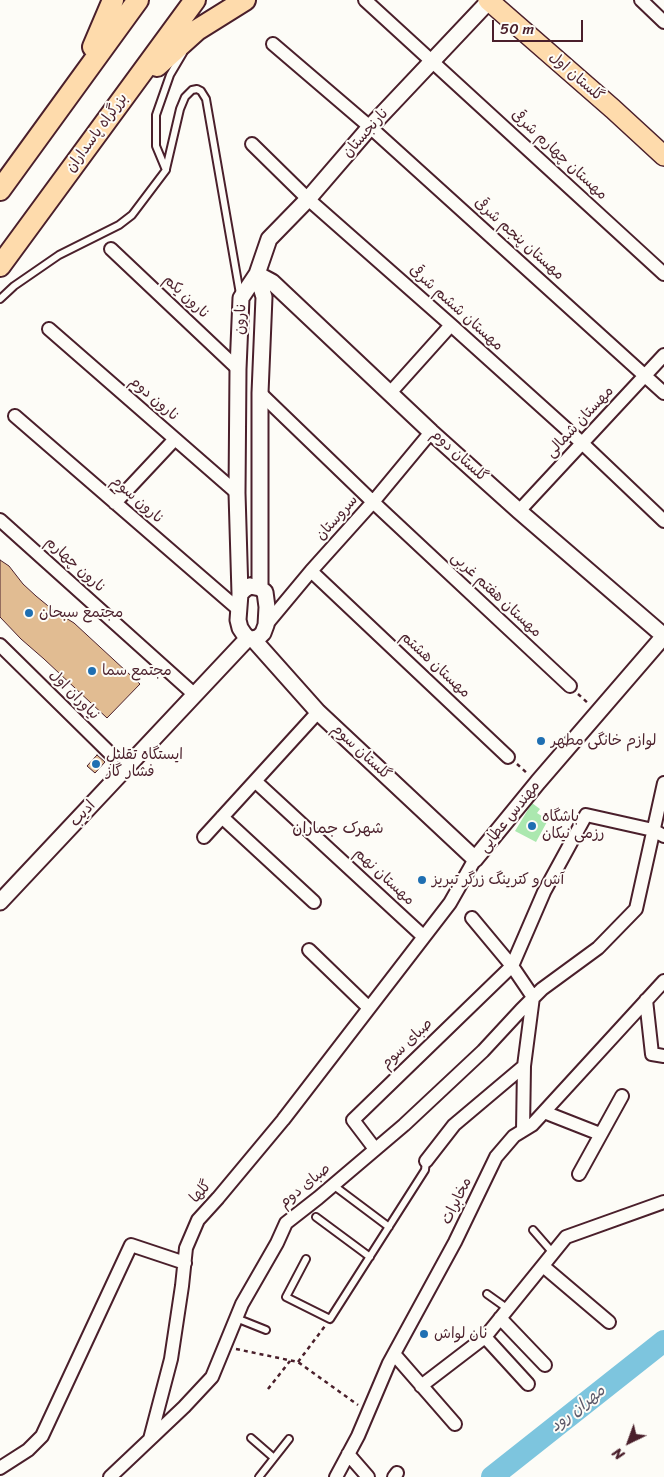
<!DOCTYPE html>
<html>
<head>
<meta charset="utf-8">
<style>
  body { margin:0 }
  #map { position:relative; width:664px; height:1477px; overflow:hidden; background:#fdfcf7; font-family:Sriracha,sans-serif }
  canvas { display:block }
  .north { position:absolute; left:604px; top:1417px; width:50px; height:50px; -webkit-text-stroke:4px #fdfcf7; paint-order:stroke; rotate:222deg; font-size:14px; font-weight:700; line-height:20px; text-align:center; color:#4a1f2b }
  .north::after { content:''; display:block; margin:auto; width:18px; height:22px; background:#4a1f2b; clip-path:polygon(50% 0,100% 100%,50% 72%,0 100%) }
  .scale { position:absolute; left:492px; top:20px; width:91px; height:22px; box-sizing:border-box; border:2px solid #4a1f2b; border-top:0; padding-left:6px; font-size:15px; line-height:18px; white-space:nowrap; color:#4a1f2b; -webkit-text-stroke:4px #fdfcf7; paint-order:stroke }
</style>
</head>
<body>
<div id="map">
<canvas width="664" height="1477"></canvas>
<div class="north">N</div>
<div class="scale">50 m</div>
</div>
<script>
const c = document.querySelector('canvas').getContext('2d');
c.lineJoin = 'round';
function fillPath(path, color) { c.fillStyle = color; c.fill(path, 'evenodd'); }
const toPath = rows => new Path2D(rows.map(r => 'M' + r).join(''));
function trace(path, color, width, dash) { c.strokeStyle = color; c.lineWidth = width; c.lineCap = dash ? 'butt' : 'round'; c.setLineDash(dash || []); c.stroke(path); }
function write(font, color, halo, rows, align = 'center') {
  c.font = font + ' Sriracha,"Playpen Sans Arabic",sans-serif'; c.lineWidth = 4; c.setLineDash([]); c.textBaseline = 'middle'; c.strokeStyle = halo; c.fillStyle = color; for (const [text, x, y, turn = 0] of rows) {
    c.save(); c.translate(x, y); c.rotate((+turn || 0) * Math.PI / 180); c.textAlign = isNaN(turn) ? turn : align; if (halo) c.strokeText(text, 0, 0); c.fillText(text, 0, 0); c.restore();
  }
}
fillPath(toPath([
  [532,803,540,809,537,813,548,820,536,842,515,831]
]), '#abe8af');
trace(toPath([
  [492,1477,664,1341]
]), '#7dc5de', 22);
const building = toPath([
  [0,560,9,566,23,584,36,596,53,610,74,623,140,684,107,718,44,659,21,639,0,617,0,560],
  [97,755,105,762,95,773,87,766,97,755]
]);
fillPath(building, '#e1bc92');
trace(building, '#4a1f2b', 1);
const service = toPath([
  [166,169,180,109,185,97,192,90,197,89,201,91,206,99,240,294],
  [0,299,14,286,59,255,119,225,132,215,166,170,156,146,156,115,170,75,183,53],
  [333,1185,389,1227],
  [316,1217,370,1257],
  [533,1230,553,1253],
  [306,1259,286,1297,330,1319,425,1170,426,1161],
  [487,1294,508,1309],
  [236,1318,266,1330],
  [251,1438,274,1458],
  [259,1477,289,1439]
]);
const minor = toPath([
  [365,0,664,274],
  [641,0,664,22],
  [273,44,370,127,664,393],
  [252,144,308,199,451,325,582,443,664,521],
  [111,249,238,369],
  [49,329,237,493],
  [260,393,373,502,570,686],
  [390,393,451,325],
  [15,416,238,609],
  [115,503,175,439],
  [519,511,664,355],
  [0,520,195,695],
  [311,571,508,757],
  [266,625,311,571,373,502,431,432],
  [0,645,126,769],
  [255,781,424,937],
  [222,817,314,902],
  [204,837,318,712],
  [472,918,512,966,533,997],
  [309,950,369,1008],
  [646,1000,652,1054,664,1056],
  [544,1112,600,1134],
  [523,1130,524,1066,533,997],
  [375,1149,353,1120,512,966,544,892,586,815,653,830,664,836],
  [426,1161,454,1125,524,1066],
  [579,1174,622,1096],
  [543,1266,609,1322],
  [500,1318,545,1365],
  [485,1337,528,1384],
  [394,1354,455,1424],
  [421,1386,485,1337,566,1237,664,1202],
  [150,1439,171,1359,182,1286,186,1248,198,1220,218,1198,283,1120,450,903,475,859],
  [348,1454,368,1477],
  [0,1468,28,1450,42,1436,131,1245,185,1263],
  [110,1477,184,1407,212,1377,242,1304,277,1243,286,1223,318,1198,404,1125,483,1051,521,1010,542,989,598,948,636,909,664,783],
  [336,1477,358,1436,389,1363,455,1242,496,1157,514,1136,532,1125,664,981],
  [394,1477,397,1473]
]);
const tertiary = toPath([
  [489,1,370,127,308,199,269,239,257,274,272,282,431,432,519,511,664,636],
  [250,586,260,588,265,592,267,607,266,625,263,633,259,637,253,639,248,638,244,634,240,628,238,620,240,594,245,589,250,586],
  [240,594,237,493,238,369,241,298,257,274,264,297,260,393,260,588],
  [253,639,318,712,475,859,538,782,664,636],
  [0,902,248,638]
]);
const primary = toPath([
  [488,0,613,109,664,156]
]);
const trunk = toPath([
  [93,47,113,0],
  [157,66,197,30,245,0],
  [0,190,138,0],
  [0,266,195,0]
]);
trace(service, '#4a1f2b', 10);
trace(minor, '#4a1f2b', 16);
trace(tertiary, '#4a1f2b', 19);
trace(primary, '#4a1f2b', 22);
trace(trunk, '#4a1f2b', 24);
trace(toPath([
  [578,694,589,704],
  [517,764,528,774],
  [236,1349,298,1362,358,1405],
  [298,1362,325,1326],
  [268,1389,290,1361]
]), '#4a1f2b', 2.5, [4, 4]);
trace(service, '#fdfcf7', 6);
trace(minor, '#fdfcf7', 12);
trace(tertiary, '#fdfcf7', 15);
trace(primary, '#fedbac', 19);
trace(trunk, '#fedbac', 20);
for (const [x, y, r, color] of [
  [29,613,5,"#1f6fb2"],
  [92,671,5,"#1f6fb2"],
  [541,741,5,"#1f6fb2"],
  [96,764,5,"#1f6fb2"],
  [532,826,5,"#1f6fb2"],
  [422,880,5,"#1f6fb2"],
  [424,1334,5,"#1f6fb2"]
]) { const dot = new Path2D(); dot.arc(x, y, r, 0, 2 * Math.PI); c.fillStyle = color; c.fill(dot); trace(dot, '#fdfcf7', 2); }
write('15px', '#4a1f2b', '#fdfcf7', [
  ["گلستان اول",576,77,41],
  ["بزرگراه پاسداران",97,133,-54],
  ["نارنجستان",366,133,-48],
  ["مهستان چهارم شرقی",559,155,43],
  ["مهستان پنجم شرقی",519,239,42],
  ["نارون یکم",186,297,43],
  ["مهستان ششم شرقی",456,308,42],
  ["نارون",241,319,-87],
  ["نارون دوم",154,399,41],
  ["مهستان شمالی",580,422,-47],
  ["گلستان دوم",459,456,42],
  ["نارون سوم",137,500,41],
  ["سروستان",337,518,-48],
  ["نارون چهارم",75,565,42],
  ["مهستان هفتم غربی",496,595,43],
  ["مهستان هشتم",435,665,43],
  ["نیاوران اول",74,695,45],
  ["گلستان سوم",361,752,43],
  ["ادیب",83,814,-47],
  ["مهندس عطایی",510,817,-51],
  ["مهستان نهم",384,877,43],
  ["صبای سوم",407,1044,-44],
  ["صبای دوم",305,1186,-39],
  ["گلها",201,1192,-48],
  ["مخابرات",457,1201,-64]
]);
write('15px', '#4a1f2b', '#fdfcf7', [
  ["مجتمع سبحان",39,613],
  ["مجتمع سما",102,671],
  ["لوازم خانگی مطهر",551,741],
  ["ایستگاه تقلیل",106,755],
  ["فشار گاز",106,772],
  ["باشگاه",542,817],
  ["رزمی نیکان",542,834],
  ["آش و کترینگ زرگر تبریز",432,880],
  ["نان لواش",434,1334]
], 'left');
write('16px', '#4a1f2b', '#fdfcf7', [
  ["شهرک جماران",338,829]
]);
write('italic 16px', '#5c596a', '#fdfcf7', [
  ["مهران رود",578,1409,-38]
]);
</script>
</body>
</html>
